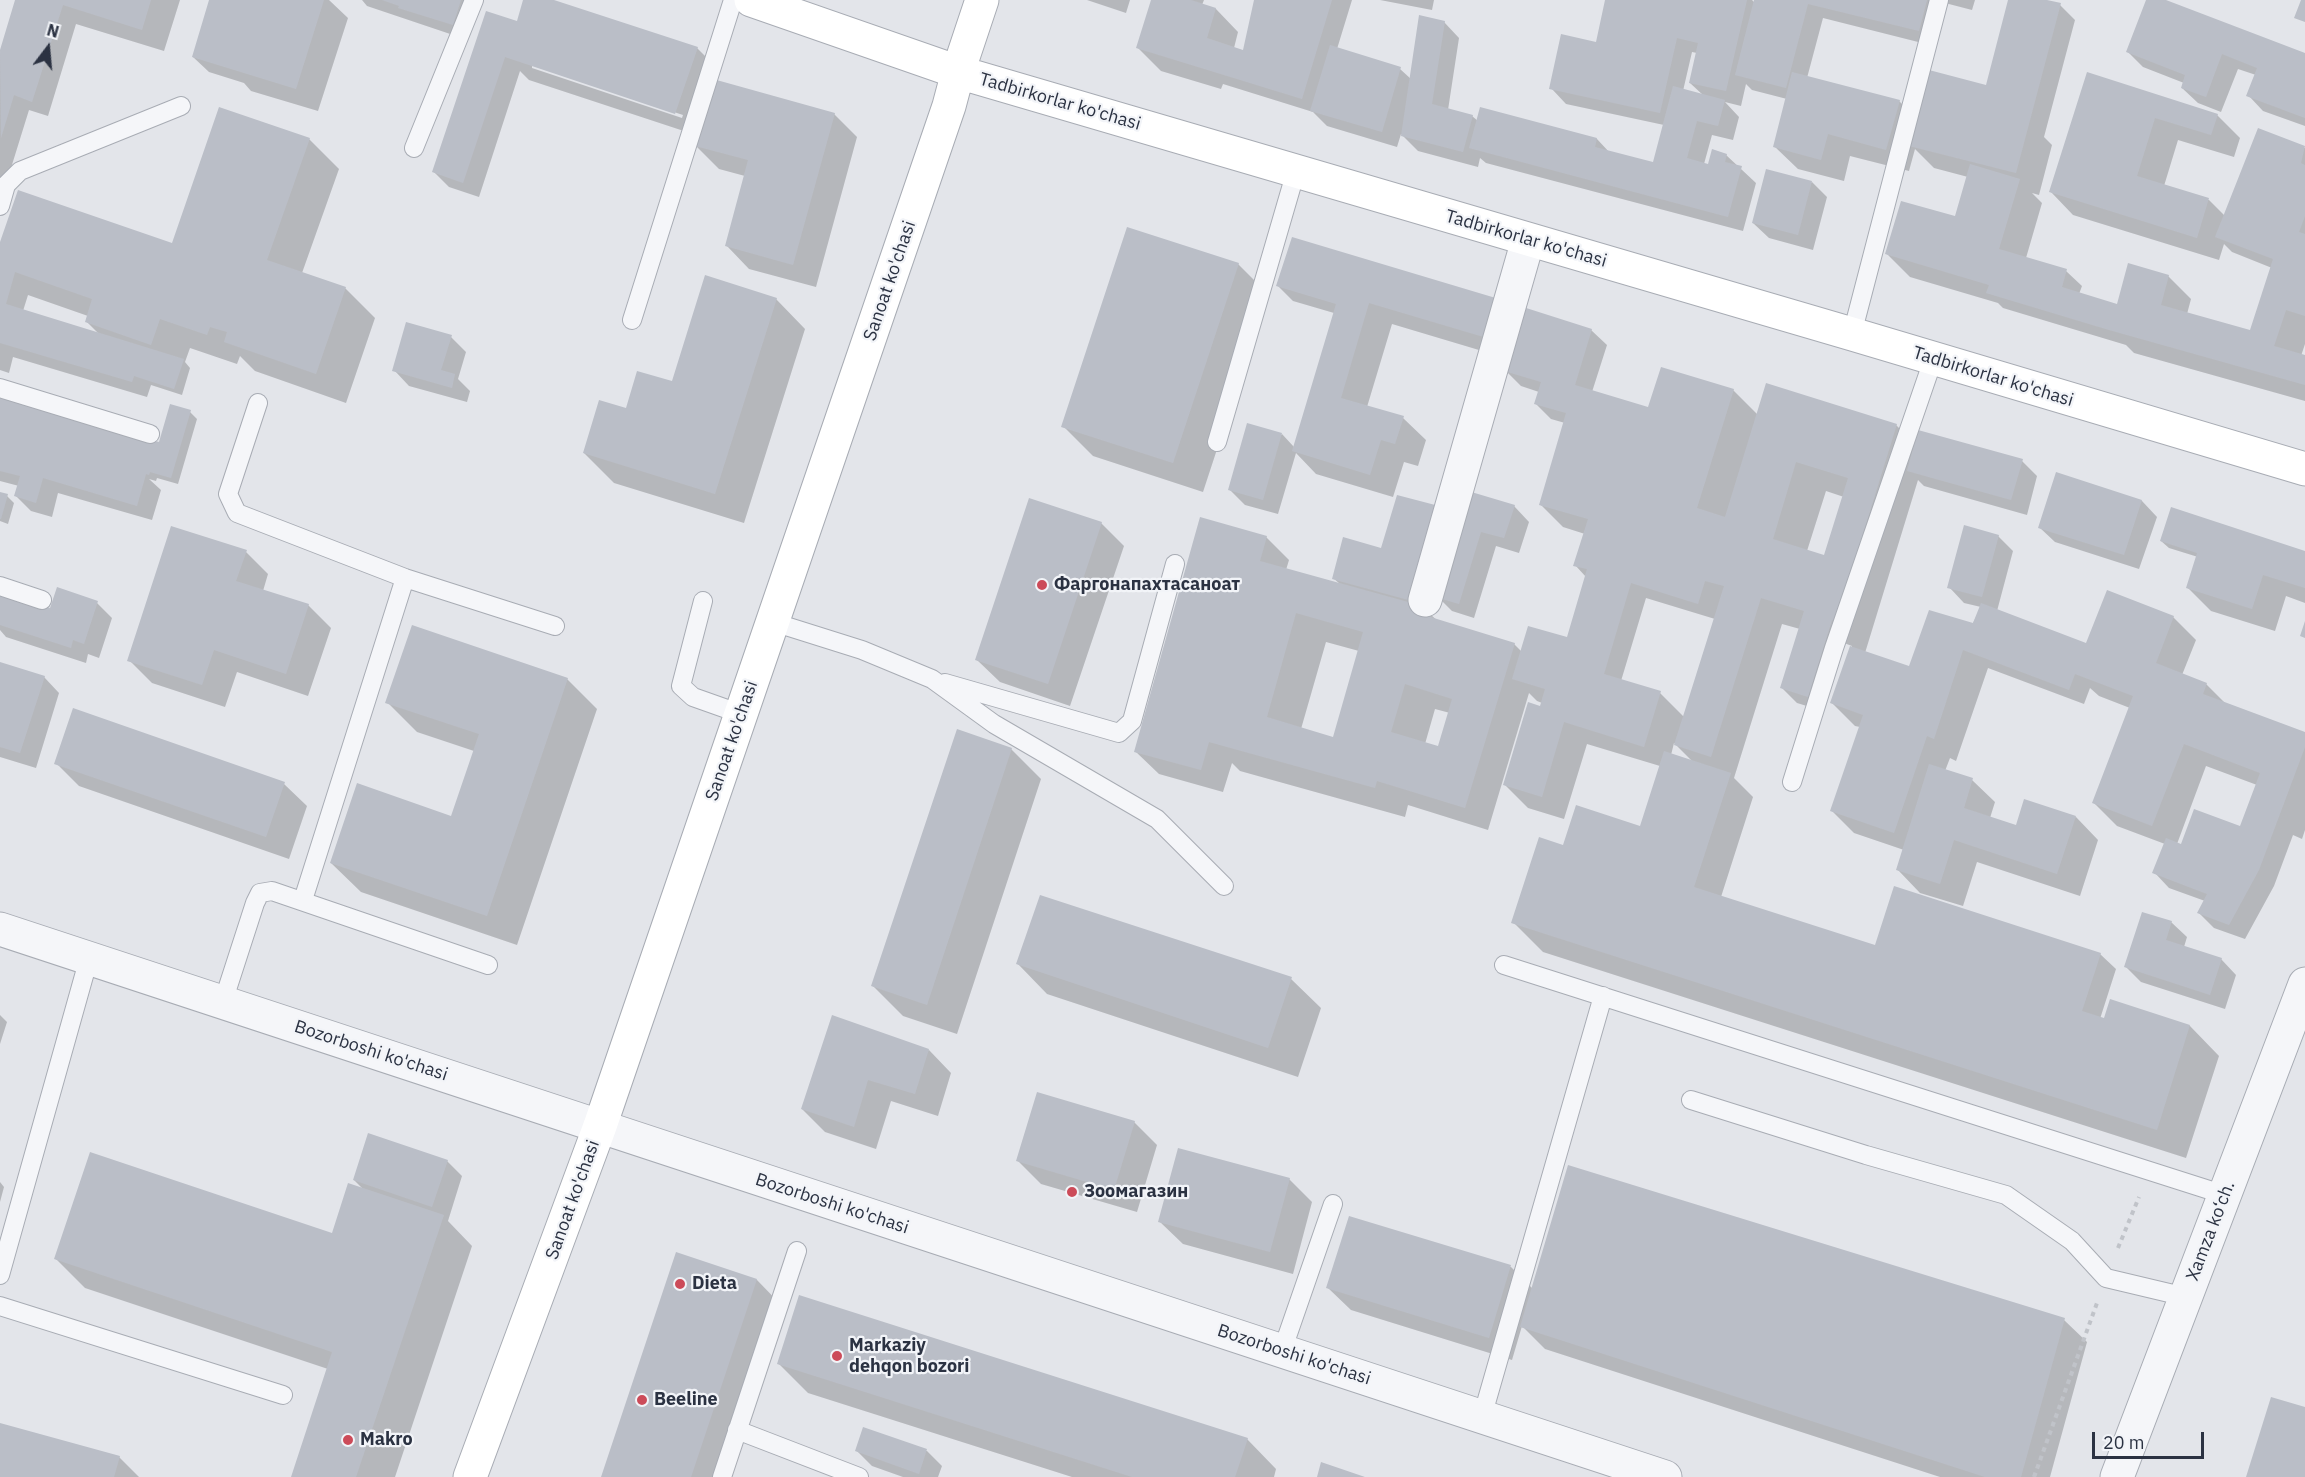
<!DOCTYPE html>
<html>
<head>
<meta charset="utf-8">
<style>
  body { margin:0 }
  #map { position:relative; width:2305px; height:1477px; overflow:hidden; background:#e3e5ea; font-family:"IBM Plex Sans",sans-serif }
  canvas { display:block }
  .north { position:absolute; left:18px; top:18px; width:60px; height:60px; -webkit-text-stroke:4px #f2f4f8; paint-order:stroke; rotate:16deg; font-size:16px; font-weight:700; line-height:24px; text-align:center; color:#2b3242 }
  .north::after { content:''; display:block; margin:auto; width:21px; height:27px; background:#2b3242; clip-path:polygon(50% 0,100% 100%,50% 72%,0 100%) }
  .scale { position:absolute; left:2092px; top:1432px; width:112px; height:27px; box-sizing:border-box; border:3px solid #2b3242; border-top:0; padding-left:8px; font-size:18px; line-height:21px; white-space:nowrap; color:#2b3242; -webkit-text-stroke:4px #f2f4f8; paint-order:stroke }
</style>
</head>
<body>
<div id="map">
<canvas width="2305" height="1477"></canvas>
<div class="north">N</div>
<div class="scale">20 m</div>
</div>
<script>
const c = document.querySelector('canvas').getContext('2d');
c.lineJoin = 'round';
function fillPath(path, color) { c.fillStyle = color; c.fill(path, 'evenodd'); }
const toPath = rows => new Path2D(rows.map(r => 'M' + r).join(''));
function trace(path, color, width, dash) { c.strokeStyle = color; c.lineWidth = width; c.lineCap = dash ? 'butt' : 'round'; c.setLineDash(dash || []); c.stroke(path); }
function write(font, color, halo, rows, align = 'center') {
  c.font = font + ' "IBM Plex Sans",sans-serif'; c.lineWidth = 4.5; c.setLineDash([]); c.textBaseline = 'middle'; c.strokeStyle = halo; c.fillStyle = color; for (const [text, x, y, turn = 0] of rows) {
    c.save(); c.translate(x, y); c.rotate((+turn || 0) * Math.PI / 180); c.textAlign = isNaN(turn) ? turn : align; if (halo) c.strokeText(text, 0, 0); c.fillText(text, 0, 0); c.restore();
  }
}
fillPath(toPath([
  [17,0,180,0,164,51,76,24,48,116,29,110,2,197,0,197,0,54],
  [211,0,329,0,348,18,318,111,251,91,244,83,209,72,193,57],
  [362,0,481,0,468,40,367,6],
  [525,0,549,0,697,48,720,71,716,81,834,114,857,137,816,287,749,269,727,246,745,176,719,169,696,146,699,136,529,80,520,71,479,197,449,187,434,172,518,23],
  [532,65,683,115,682,118,532,68],
  [1087,0,1130,0,1126,13],
  [1153,0,1204,0,1202,5,1216,9,1238,32,1234,48,1245,51,1256,0,1352,0,1337,49,1400,69,1411,79,1444,22,1459,38,1448,110,1472,116,1478,121,1597,139,1610,153,1654,164,1664,125,1566,104,1551,88,1597,44,1607,0,1752,0,1755,3,1756,0,1975,0,1972,10,1945,3,1934,46,1823,18,1807,78,1899,101,1918,120,1987,88,2009,0,2040,0,2060,5,2075,20,2044,137,2052,145,2039,195,2032,193,2042,203,2026,258,2066,271,2082,286,2079,294,2117,306,2168,276,2191,299,2187,314,2251,332,2272,268,2232,252,2224,244,2219,260,2073,215,2051,192,2088,74,2217,115,2240,138,2234,157,2178,140,2164,186,2209,200,2225,216,2259,130,2305,148,2305,344,2301,356,2305,357,2305,401,2134,353,2126,345,2003,308,1998,303,1910,277,1887,254,1956,218,1968,177,1934,168,1915,149,1909,171,1850,156,1844,181,1798,169,1775,147,1787,99,1752,90,1746,84,1741,106,1725,102,1739,117,1733,140,1712,135,1704,164,1709,166,1726,155,1756,183,1743,231,1486,163,1480,158,1478,167,1418,151,1401,134,1397,147,1327,126,1313,112,1223,84,1221,89,1161,71,1138,48],
  [1692,52,1697,53,1690,83,1704,96,1683,91],
  [1380,0,1434,0,1432,10],
  [2147,0,2162,0,2305,54,2305,126,2263,111,2248,95,2256,75,2238,69,2221,112,2198,103,2182,88,2184,83,2143,67,2128,52],
  [309,139,339,169,302,273,345,288,375,318,346,403,255,371,240,356,237,364,190,348,185,362,190,368,182,395,151,385,147,397,13,357,9,373,0,370,0,247,173,245],
  [28,295,88,316,86,321,100,335,23,311],
  [1812,182,1827,197,1813,250,1769,238,1753,223],
  [1238,264,1268,294,1203,492,1093,456,1063,426],
  [1278,286,1591,330,1607,345,1592,392,1649,409,1733,390,1758,415,1896,425,1916,445,2022,461,2037,476,2027,515,1924,486,1918,480,1865,653,1910,668,1972,625,1981,607,1964,603,1949,587,1998,536,2013,551,1997,611,2087,645,2173,617,2196,640,2182,675,2206,684,2226,704,2305,734,2305,830,2302,839,2293,835,2274,886,2245,939,2214,928,2199,913,2205,901,2169,888,2154,872,2165,844,2117,826,2094,803,2130,708,2099,696,2090,688,2084,704,1988,668,1956,761,1950,758,1945,771,1972,780,1995,802,1990,818,2017,827,2076,817,2098,840,2080,896,1977,862,1963,906,1920,893,1898,870,1904,850,1854,833,1831,810,1860,727,1855,726,1832,703,1852,646,1844,643,1823,711,1797,703,1782,688,1800,629,1782,624,1734,778,1753,797,1721,897,1876,947,2100,954,2116,969,2100,1019,2190,1026,2219,1056,2186,1158,1543,952,1513,922,1565,846,1641,828,1660,766,1587,744,1564,819,1528,808,1505,785,1542,703,1537,701,1529,693,1488,830,1408,805,1405,817,1240,771,1232,763,1223,792,1159,774,1136,752,1266,537,1289,560,1286,570,1340,584,1333,578,1344,539,1439,622,1514,644,1522,652,1568,639,1586,577,1575,565,1585,534,1563,527,1540,504,1565,423,1551,419,1536,404,1539,392,1521,386,1506,371,1509,359,1392,324,1367,407,1403,418,1426,440,1418,466,1404,462,1393,497,1316,474,1296,453,1278,514,1245,505,1230,490,1282,434,1294,447,1334,313,1293,301],
  [1826,491,1844,497,1825,557,1807,551],
  [1646,598,1715,619,1684,717,1660,693,1621,681],
  [1326,642,1359,651,1334,738,1301,729],
  [1435,709,1450,713,1439,748,1425,744],
  [1674,743,1693,762,1671,755],
  [2206,766,2257,785,2241,828,2182,846,2177,844],
  [776,299,805,329,744,523,614,483,584,453,627,410,673,383],
  [451,337,466,352,458,379,470,391,467,402,409,386,394,370],
  [0,398,160,444,190,412,197,419,178,484,157,478,156,481,149,479,161,490,152,520,58,493,52,517,31,511,16,496,19,486,0,481],
  [2057,474,2142,501,2157,517,2139,569,2055,542,2039,527],
  [1469,493,1514,506,1529,522,1519,553,1496,546,1474,618,1452,611,1437,596],
  [0,494,7,496,14,503,8,524,0,521],
  [1101,523,1124,546,1070,706,1000,682,977,660],
  [2161,541,2305,552,2305,603,2286,596,2275,631,2211,611,2188,588,2198,557,2169,548],
  [246,552,268,574,263,591,308,605,331,628,308,696,237,672,225,707,152,683,129,660],
  [0,594,50,610,97,603,112,618,99,658,88,654,86,663,6,637,0,630],
  [0,664,44,677,59,693,36,768,0,757],
  [567,679,597,709,517,945,361,892,331,863,452,817,474,751,417,732,387,702],
  [1011,749,1041,779,957,1034,903,1016,873,986],
  [56,763,284,784,307,806,289,859,79,786],
  [2171,922,2187,937,2184,947,2221,959,2236,975,2225,1009,2141,982,2126,967],
  [1018,964,1291,979,1321,1008,1298,1077,1047,994],
  [0,1015,7,1022,0,1044],
  [929,1050,951,1073,938,1116,891,1101,876,1149,825,1132,802,1109],
  [1134,1122,1157,1145,1137,1212,1041,1184,1018,1161],
  [447,1161,462,1176,448,1221,472,1246,395,1477,292,1477,328,1369,85,1288,56,1259,333,1235,365,1191,354,1180],
  [1289,1179,1312,1202,1293,1274,1183,1244,1160,1222],
  [0,1182,4,1187,0,1202],
  [1350,1218,1511,1267,1533,1289,2064,1320,2087,1342,2050,1477,1940,1477,1545,1349,1522,1326,1512,1360,1351,1310,1328,1288],
  [677,1254,757,1280,786,1310,731,1477,603,1477],
  [778,1363,1247,1439,1276,1469,1274,1477,1072,1477,808,1393],
  [0,1425,119,1457,139,1477,0,1477],
  [864,1429,927,1451,942,1466,938,1477,903,1477,872,1466,857,1451]
]), '#0003');
fillPath(toPath([
  [15,0,151,0,142,30,63,5,32,102,14,95,1,138,0,50],
  [209,0,324,0,296,89,192,57],
  [382,0,461,0,453,25,398,8,399,6],
  [523,0,554,0,698,47,675,114,505,57,463,183,432,172,486,11,517,21],
  [1151,0,1191,0,1216,8,1207,38,1243,50,1254,0,1332,0,1302,99,1136,48],
  [1605,0,1747,0,1726,91,1689,83,1698,43,1677,38,1660,113,1549,89,1561,34,1596,42],
  [1754,0,1927,0,1919,31,1808,4,1786,88,1735,75],
  [2008,0,2047,0,2061,3,2016,173,1909,146,1929,70,1986,85],
  [2146,0,2166,0,2305,53,2305,118,2246,96,2257,68,2222,54,2206,97,2181,88,2185,75,2126,52],
  [2301,0,2305,0,2305,22,2294,18],
  [1419,15,1445,21,1432,104,1473,115,1463,152,1401,136],
  [1330,45,1401,67,1382,132,1310,111],
  [1792,72,1900,100,1886,150,1828,134,1821,160,1773,147],
  [2087,72,2218,114,2211,135,2155,118,2137,176,2209,198,2197,238,2049,192],
  [713,79,835,113,793,265,725,246,748,160,695,146],
  [1673,86,1725,100,1718,126,1697,121,1687,158,1708,164,1712,149,1727,154,1725,162,1742,166,1728,217,1469,148,1480,107,1597,138,1595,147,1653,162],
  [219,107,310,138,267,260,346,287,316,374,224,342,227,332,210,327,207,335,160,319,151,345,85,322,92,299,15,272,6,304,184,359,174,389,134,376,132,382,0,343,0,242,18,190,172,243],
  [2258,128,2305,146,2301,163,2305,165,2305,216,2299,232,2305,234,2305,316,2286,310,2274,346,2305,355,2305,385,2109,330,1986,293,1989,285,1885,254,1901,201,1955,216,1970,164,2020,179,1999,249,2067,269,2062,287,2117,304,2128,263,2169,275,2161,305,2250,330,2273,259,2215,237],
  [1766,169,1812,181,1798,235,1752,223],
  [1127,227,1239,263,1173,463,1061,427],
  [1292,237,1499,299,1487,338,1369,303,1341,398,1404,416,1395,444,1381,440,1370,475,1292,451,1336,304,1276,286],
  [705,275,777,298,715,494,583,453,599,400,626,408,637,371,672,381],
  [1523,307,1592,329,1575,385,1648,407,1661,367,1734,389,1697,508,1725,517,1766,383,1897,424,1836,621,1832,620,1808,697,1780,688,1804,611,1761,598,1711,757,1674,745,1724,586,1705,581,1698,604,1631,583,1604,674,1661,691,1644,747,1564,722,1542,797,1503,785,1528,702,1540,706,1545,689,1512,679,1528,626,1567,637,1587,569,1573,566,1588,519,1539,505,1566,413,1534,404,1541,382,1504,371],
  [1796,462,1848,478,1824,555,1773,539],
  [406,322,452,335,441,370,455,374,452,388,392,371],
  [0,397,159,442,170,404,191,410,171,478,150,472,149,475,146,474,137,506,43,478,36,503,14,496,20,476,0,471],
  [1247,423,1282,433,1263,500,1228,490],
  [1918,430,2023,459,2011,500,1907,471],
  [2056,472,2142,500,2124,555,2038,528],
  [1468,491,1515,505,1504,538,1481,532,1459,604,1435,597],
  [0,492,8,494,1,519,0,519],
  [1397,495,1439,506,1412,601,1332,579,1343,537,1381,548],
  [1029,498,1102,522,1048,684,975,660],
  [2171,507,2305,551,2305,588,2263,575,2252,609,2186,588,2197,553,2160,541],
  [1200,517,1267,536,1260,561,1426,607,1424,615,1515,643,1465,808,1377,781,1375,788,1209,742,1201,770,1134,752],
  [1296,613,1363,632,1333,737,1267,717],
  [1405,684,1452,699,1438,746,1391,732],
  [1964,525,1999,535,1982,597,1947,588],
  [171,526,247,550,236,581,309,604,286,674,214,650,202,685,127,661],
  [57,587,98,601,84,644,73,640,71,648,0,625,0,592,50,608],
  [2107,590,2174,616,2156,663,2207,683,2203,694,2305,732,2305,747,2259,870,2229,925,2197,913,2207,894,2152,873,2166,838,2181,844,2194,809,2240,826,2260,773,2184,744,2152,826,2092,803,2133,696,2075,674,2069,690,1963,650,1934,739,1927,736,1894,833,1830,811,1863,715,1830,703,1850,646,1909,666,1929,610,1973,623,1981,603,2086,643],
  [2305,621,2305,638,2300,636],
  [412,625,568,678,487,916,330,863,357,783,451,816,479,734,385,703],
  [0,662,45,676,20,753,0,747],
  [73,708,285,782,266,837,54,764],
  [957,729,1012,748,927,1005,871,986],
  [1664,751,1731,773,1694,887,1875,945,1894,886,2101,953,2082,1011,2104,1018,2110,999,2190,1025,2157,1130,1511,923,1539,837,1563,845,1576,805,1640,826],
  [1929,764,1973,778,1964,808,2016,825,2024,799,2076,816,2057,874,1954,840,1940,884,1896,870],
  [1040,895,1292,977,1268,1048,1016,964],
  [2142,912,2172,921,2166,940,2222,958,2210,995,2124,967],
  [832,1015,929,1049,915,1094,868,1080,854,1127,801,1109],
  [1037,1092,1135,1121,1114,1190,1016,1161],
  [368,1133,448,1160,432,1207,353,1180],
  [1178,1148,1290,1178,1270,1252,1158,1222],
  [90,1152,332,1233,348,1183,444,1215,356,1477,291,1477,332,1352,54,1259],
  [1568,1165,2065,1318,2021,1477,1985,1477,1520,1327],
  [1349,1216,1511,1265,1489,1338,1326,1288],
  [676,1252,757,1279,691,1477,601,1477],
  [799,1295,1248,1438,1235,1477,1132,1477,777,1364],
  [2271,1397,2305,1407,2305,1477,2246,1477],
  [0,1423,120,1456,114,1477,0,1477],
  [863,1427,927,1449,919,1474,855,1451],
  [1321,1462,1365,1477,1317,1477]
]), '#babec7');
const service = toPath([
  [414,148,474,0],
  [0,206,6,185,20,171,181,106],
  [632,320,733,0],
  [1852,334,1939,0],
  [0,388,150,434],
  [258,403,228,494,237,513,405,578,555,626],
  [1217,442,1296,171],
  [0,586,42,600],
  [703,601,681,686,693,697,741,714],
  [773,622,862,650,932,679,994,724,1157,819,1224,886],
  [945,683,1119,733,1132,721,1175,564],
  [1792,782,1834,648,1933,360],
  [303,900,405,578],
  [1504,965,2225,1195],
  [223,1002,255,903,260,893,272,891,488,965],
  [1691,1100,1866,1155,2006,1195,2072,1241,2106,1278,2186,1297],
  [0,1275,89,958],
  [0,1306,283,1395],
  [1282,1351,1333,1204],
  [1482,1417,1603,996],
  [737,1430,859,1477],
  [722,1477,797,1251]
]);
const minor = toPath([
  [1425,600,1528,240],
  [0,929,1665,1477],
  [2117,1477,2305,984]
]);
const secondary = toPath([
  [751,0,958,72,1852,334,2305,469],
  [470,1477,600,1126,949,106,958,72,982,0]
]);
trace(service, '#a8acb4', 20);
trace(minor, '#a8acb4', 35);
trace(secondary, '#a8acb4', 35);
trace(toPath([
  [2118,1248,2139,1197],
  [2034,1477,2097,1303]
]), '#c0c3c9', 4, [4.5, 4.5]);
trace(service, '#f5f6f9', 18);
trace(minor, '#f5f6f9', 33);
trace(secondary, '#fff', 33);
for (const [x, y, r, color] of [
  [1042,585,6,"#cc4b59"],
  [1072,1192,6,"#cc4b59"],
  [680,1284,6,"#cc4b59"],
  [837,1356,6,"#cc4b59"],
  [642,1400,6,"#cc4b59"],
  [348,1440,6,"#cc4b59"]
]) { const dot = new Path2D(); dot.arc(x, y, r, 0, 2 * Math.PI); c.fillStyle = color; c.fill(dot); trace(dot, '#f2f4f8', 2); }
write('18px', '#2b3242', '#f2f4f8', [
  ["Tadbirkorlar ko'chasi",1060,102,16],
  ["Tadbirkorlar ko'chasi",1526,239,16],
  ["Sanoat ko'chasi",890,281,-71],
  ["Tadbirkorlar ko'chasi",1993,377,17],
  ["Sanoat ko'chasi",732,741,-71],
  ["Bozorboshi ko'chasi",371,1051,18],
  ["Sanoat ko'chasi",573,1200,-70],
  ["Bozorboshi ko'chasi",832,1204,18],
  ["Xamza ko‘ch.",2211,1231,-69],
  ["Bozorboshi ko'chasi",1294,1355,18]
]);
write('bold 18px', '#2b3242', '#f2f4f8', [
  ["Фаргонапахтасаноат",1054,585],
  ["Зоомагазин",1084,1192],
  ["Dieta",692,1284],
  ["Markaziy",849,1346],
  ["dehqon bozori",849,1367],
  ["Beeline",654,1400],
  ["Makro",360,1440]
], 'left');
</script>
</body>
</html>
